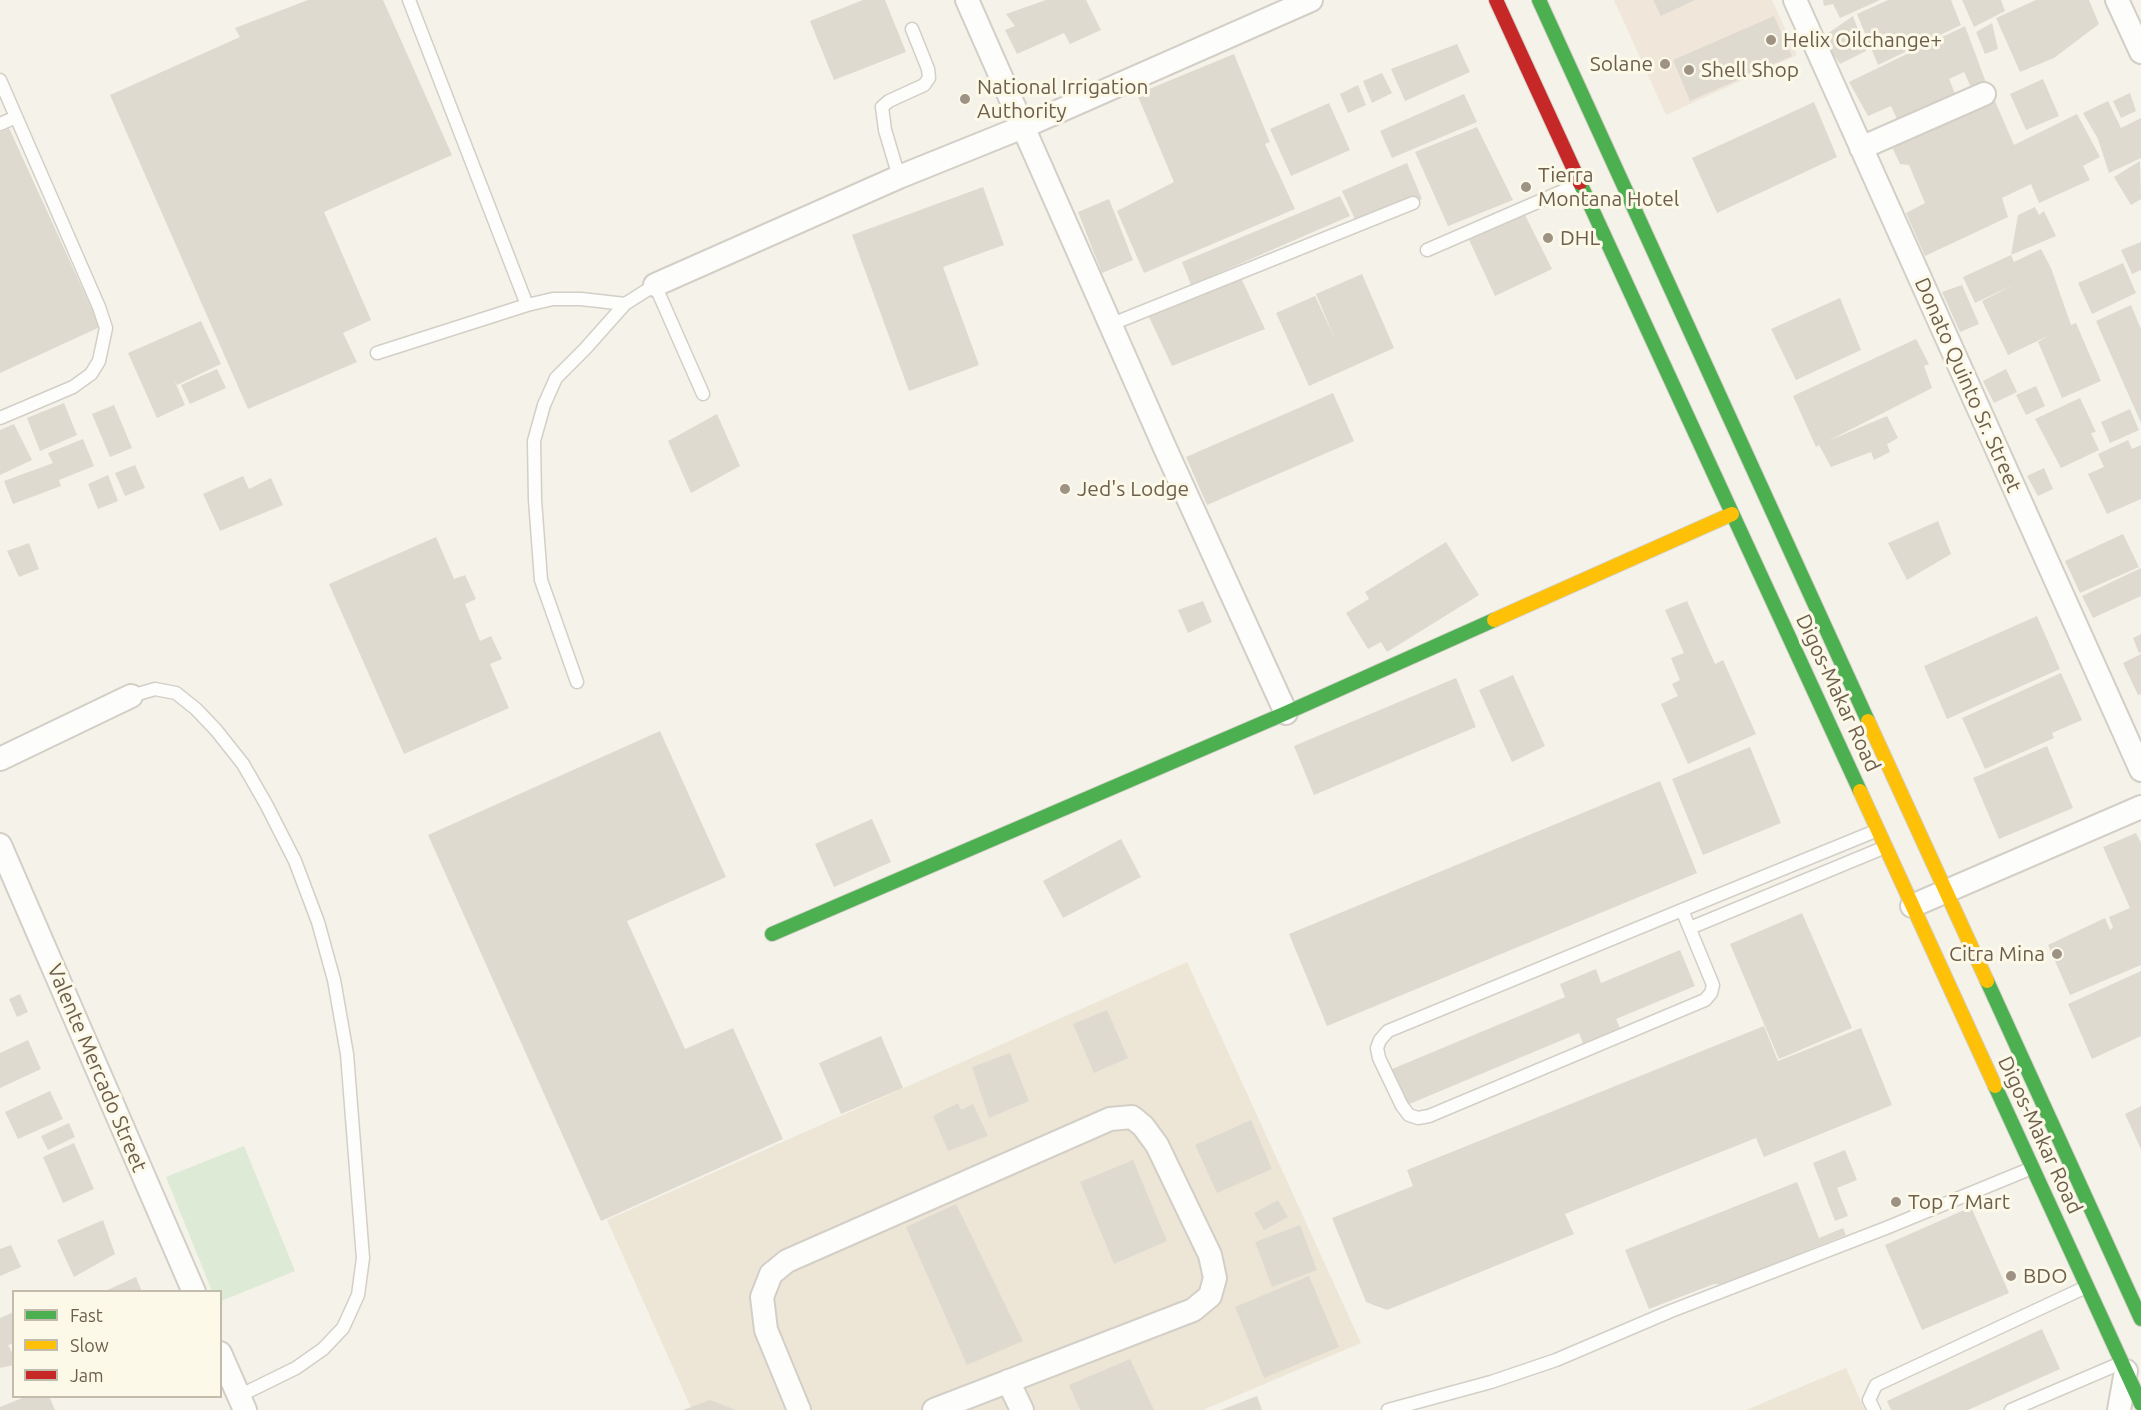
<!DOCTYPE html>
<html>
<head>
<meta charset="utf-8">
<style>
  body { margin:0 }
  #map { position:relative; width:2141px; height:1410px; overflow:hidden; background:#f4f2e9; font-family:Ubuntu,sans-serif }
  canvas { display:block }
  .legend { position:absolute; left:12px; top:1290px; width:210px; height:108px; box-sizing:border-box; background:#fcf9e9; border:2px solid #c3bbab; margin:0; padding:8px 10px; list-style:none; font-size:18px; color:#6e5f4d }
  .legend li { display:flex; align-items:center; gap:12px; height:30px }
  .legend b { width:30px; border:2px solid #c3bbab }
</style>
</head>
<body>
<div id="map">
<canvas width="2141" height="1410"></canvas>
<ul class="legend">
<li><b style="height:8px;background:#4caf50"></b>Fast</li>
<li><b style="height:8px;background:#ffc107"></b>Slow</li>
<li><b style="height:8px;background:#c62828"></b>Jam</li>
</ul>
</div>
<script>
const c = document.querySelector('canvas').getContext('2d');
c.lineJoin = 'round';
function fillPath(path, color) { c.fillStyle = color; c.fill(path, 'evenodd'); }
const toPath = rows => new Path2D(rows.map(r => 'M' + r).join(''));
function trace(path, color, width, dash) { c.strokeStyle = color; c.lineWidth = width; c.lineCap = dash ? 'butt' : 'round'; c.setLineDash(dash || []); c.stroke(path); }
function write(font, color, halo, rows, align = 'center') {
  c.font = font + ' Ubuntu,sans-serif'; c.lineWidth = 6; c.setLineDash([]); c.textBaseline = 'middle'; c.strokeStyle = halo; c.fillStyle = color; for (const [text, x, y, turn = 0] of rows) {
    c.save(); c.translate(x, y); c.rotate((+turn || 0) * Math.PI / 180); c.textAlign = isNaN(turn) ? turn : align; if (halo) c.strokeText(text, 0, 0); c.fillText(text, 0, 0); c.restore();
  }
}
fillPath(toPath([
  [1187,962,1361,1343,1203,1410,692,1410,607,1220],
  [1846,1368,1865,1410,1746,1410]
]), '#ede6d7');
fillPath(toPath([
  [1614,0,1772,0,1797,55,1666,115]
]), '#f1e6da');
fillPath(toPath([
  [244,1146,295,1271,221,1301,220,1292,212,1291,166,1177]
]), '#ddead5');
fillPath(toPath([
  [308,0,383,0,452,155,324,212,371,320,343,333,357,362,248,409,110,95,240,37,235,28],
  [863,0,885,0,906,52,834,80,810,21],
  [1046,0,1086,0,1101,30,1070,44,1064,33,1017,54,1005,30,1015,26,1006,14],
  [1653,0,1695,0,1661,16],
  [1823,0,1880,0,1840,18,1833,4,1824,6],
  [1888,0,1951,0,1961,25,1878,65,1857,14],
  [1962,0,2001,0,2005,11,1974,27],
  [2036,0,2089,0,2099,24,2054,58,2020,72,1996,18],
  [1774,16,1792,56,1690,101,1673,60],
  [1853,16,1866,51,1840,64,1821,38],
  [1992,23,1998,49,1985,54,1976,32],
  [1965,26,1988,88,1974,94,1964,72,1949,79,1959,103,1902,130,1891,106,1868,116,1849,82],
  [1457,44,1470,72,1405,101,1391,69],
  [1234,54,1270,142,1265,144,1295,209,1144,273,1117,211,1174,182,1137,94],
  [1382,73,1392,93,1372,103,1363,81],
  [2043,79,2059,116,2026,130,2010,94],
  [1358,85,1366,105,1348,113,1340,94],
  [2130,93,2136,111,2121,118,2113,101],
  [1464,94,1477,122,1392,158,1380,131],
  [1992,94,2014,145,2077,114,2100,157,2083,166,2090,180,2039,203,2031,184,2002,198,2008,217,1925,256,1906,213,1925,203,1909,165,1900,164,1889,141],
  [2108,101,2121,128,2141,118,2141,158,2109,173,2098,139,2083,113],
  [1814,102,1837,157,1717,213,1692,158],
  [1329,103,1350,150,1291,176,1270,129],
  [1477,127,1513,200,1448,226,1415,152],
  [9,128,100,327,0,373,0,132],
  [2140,161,2141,199,2131,205,2114,177],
  [1407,163,1422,199,1358,226,1342,191],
  [983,187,1004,245,943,267,979,365,909,391,852,235],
  [1340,196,1350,216,1191,285,1182,262],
  [1109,199,1133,260,1102,273,1078,212],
  [1519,203,1552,269,1495,296,1464,229],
  [2035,207,2039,215,2044,211,2056,236,2011,255,2018,215],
  [2141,242,2141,270,2132,274,2121,250],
  [2041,249,2051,268,2071,325,2076,323,2101,381,2062,398,2038,342,2048,336,2008,355,1982,301,2015,284,1975,303,1963,277,2011,255,2014,262],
  [2123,263,2136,293,2092,314,2078,283],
  [1362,274,1394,348,1309,386,1276,313,1315,296,1335,339,1316,294],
  [1241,278,1265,329,1172,366,1149,317],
  [1962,285,1979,324,1960,332,1942,292],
  [1840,298,1861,350,1796,380,1771,329],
  [2131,305,2141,329,2141,423,2096,321],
  [201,321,221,364,177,385,173,377,185,405,157,418,128,353],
  [1916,339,1929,364,1924,366,1932,388,1828,441,1887,416,1898,438,1887,444,1890,452,1874,460,1871,452,1831,467,1819,445,1816,447,1793,396],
  [217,369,226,388,190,404,181,385],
  [2006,369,2017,392,1994,403,1983,381],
  [2036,386,2045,406,2026,415,2016,395],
  [1333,393,1354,441,1207,505,1186,457],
  [2080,398,2096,432,2091,433,2099,450,2061,468,2035,419],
  [64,403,77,435,40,451,27,418],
  [114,405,132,448,110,457,92,414],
  [2130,409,2139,430,2110,443,2101,422],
  [717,414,740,466,691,493,668,441],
  [14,424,32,460,0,475,0,430],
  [83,439,94,466,59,480,61,486,13,504,4,481,53,463,48,453],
  [2128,440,2132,449,2141,445,2141,499,2107,514,2088,474,2104,467,2098,454],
  [135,465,145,488,125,496,115,473],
  [2044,468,2053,489,2038,496,2027,476],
  [108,475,118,501,98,509,88,484],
  [243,476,249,489,271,478,283,505,220,531,203,494],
  [1938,521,1951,554,1907,580,1888,543],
  [2123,534,2139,567,2080,593,2065,561],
  [436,537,454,579,465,575,476,599,465,604,480,641,491,636,502,659,490,664,509,708,404,754,329,584],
  [1446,542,1479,595,1387,652,1381,642,1368,649,1346,613,1369,599,1365,592],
  [29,543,39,569,19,577,7,551],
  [2141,568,2141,596,2093,618,2082,596],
  [1203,601,1212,622,1188,633,1178,610],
  [1687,601,1715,664,1723,660,1756,734,1688,764,1661,704,1678,696,1672,684,1680,680,1671,658,1684,653,1665,610],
  [2037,616,2060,669,1947,719,1924,666],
  [2141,634,2141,652,2139,653,2133,638],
  [2141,654,2141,694,2138,695,2123,663],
  [2061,673,2082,720,2052,733,2054,738,1985,769,1962,718],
  [1513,675,1545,746,1512,762,1479,690],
  [1456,678,1476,727,1314,795,1294,746],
  [660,731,726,877,627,921,685,1049,733,1028,783,1139,601,1221,428,835],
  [2047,746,2073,808,1999,839,1973,778],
  [1750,747,1781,823,1703,855,1672,779],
  [1660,781,1697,873,1327,1026,1289,934],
  [872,819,891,862,834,887,815,844],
  [2136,833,2141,843,2141,965,2070,995,2048,945,2105,918,2110,930,2113,927,2109,917,2130,908,2103,847],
  [1121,839,1141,877,1063,918,1043,881],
  [1802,913,1852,1028,1779,1059,1730,944],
  [1680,950,1695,986,1616,1019,1621,1030,1584,1046,1579,1033,1407,1105,1392,1069,1565,997,1560,984,1596,969,1601,983],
  [2141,971,2141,1036,2092,1059,2068,1004],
  [20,994,28,1012,17,1017,9,999],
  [1107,1010,1128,1058,1094,1073,1073,1024],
  [1764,1026,1778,1061,1861,1028,1892,1105,1764,1157,1756,1138,1565,1214,1574,1234,1387,1310,1366,1302,1332,1218,1413,1186,1407,1170],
  [881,1036,903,1088,841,1114,819,1063],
  [28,1040,41,1069,0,1088,0,1053],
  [1010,1053,1029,1101,989,1118,972,1067],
  [50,1091,63,1119,18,1139,5,1112],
  [958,1103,961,1110,973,1104,988,1136,948,1151,933,1116],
  [2141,1106,2141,1149,2125,1114],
  [1251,1120,1272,1169,1217,1193,1195,1145],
  [69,1123,75,1137,48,1150,41,1136],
  [74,1143,94,1189,63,1203,43,1157],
  [1845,1150,1857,1180,1837,1188,1848,1216,1835,1221,1813,1163],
  [1133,1160,1167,1241,1114,1264,1080,1182],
  [1797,1182,1819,1238,1843,1228,1846,1235,1723,1284,1714,1284,1649,1309,1625,1250],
  [1278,1200,1288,1217,1264,1230,1254,1213],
  [956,1204,1023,1341,967,1365,906,1227],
  [1971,1207,2009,1293,1922,1330,1885,1245],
  [103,1220,115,1254,74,1277,57,1240],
  [1300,1225,1317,1270,1272,1287,1255,1242],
  [11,1245,21,1267,0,1276,0,1249],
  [1309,1276,1339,1347,1264,1378,1235,1307],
  [136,1277,142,1292,103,1292],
  [14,1312,14,1343,8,1345,14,1356,14,1365,0,1368,0,1318],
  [2042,1329,2060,1369,1968,1410,1891,1410,1887,1401],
  [1130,1359,1154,1410,1080,1410,1069,1385],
  [27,1396,49,1396,55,1410,0,1410,0,1407],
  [1257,1396,1262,1410,1221,1410],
  [710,1400,736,1410,683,1410]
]), '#dfdad0');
const lane = toPath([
  [0,80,99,307,106,328,99,361,91,374,73,387,0,418],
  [0,124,16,117],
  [899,177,885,130,882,107,889,101,924,85,929,78,928,69,912,29],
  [1427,250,1579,184],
  [527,305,553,299,581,299,625,304],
  [1112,324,1413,203],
  [377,353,527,305,409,0],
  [577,682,541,580,535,500,534,441,544,405,556,378,585,349,625,304,655,285,703,394],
  [131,696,155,689,176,693,196,709,216,730,243,764,266,804,295,861,318,922,334,980,347,1054,363,1258,358,1295,343,1328,323,1349,296,1368,239,1396],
  [1682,910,1713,985,1711,993,1705,1000,1429,1116,1418,1118,1409,1115,1402,1106,1379,1058,1377,1048,1380,1040,1388,1031,1682,910,1878,830],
  [1690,928,1883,848],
  [1388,1410,1491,1382,1556,1360,1671,1311,1886,1228,2032,1168],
  [1874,1410,1869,1400,1876,1385,2086,1287],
  [2011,1410,2121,1363]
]);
const street = toPath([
  [967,0,1165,448,1286,713],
  [1795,0,2141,770],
  [2117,0,2141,52],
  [1861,148,1984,94],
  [655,285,899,177,1023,127,1311,0],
  [0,759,131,696],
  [0,845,194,1292],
  [1912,906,2141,807],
  [220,1353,245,1410],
  [1008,1381,1022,1410],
  [799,1410,766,1330,762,1297,771,1274,787,1261,1110,1119,1132,1117,1143,1126,1157,1145,1210,1255,1215,1278,1210,1296,1193,1310,934,1410],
  [2119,1410,2126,1371]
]);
const fast = toPath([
  [1539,0,1868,721],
  [1580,183,1860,791],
  [772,934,1286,713,1494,620],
  [1987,981,2141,1319],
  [1995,1086,2141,1404]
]);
const slow = toPath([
  [1494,620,1732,514],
  [1868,721,1987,981],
  [1860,791,1995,1086]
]);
const jam = toPath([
  [1496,0,1580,183]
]);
trace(lane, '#d3cfc7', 15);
trace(street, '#d3cfc7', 26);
trace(fast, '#d3cfc7', 16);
trace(slow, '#d3cfc7', 16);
trace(jam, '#d3cfc7', 16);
trace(lane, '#fdfdfc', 12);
trace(street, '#fdfdfc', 22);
trace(fast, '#4caf50', 14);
trace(slow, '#ffc107', 14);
trace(jam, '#c62828', 14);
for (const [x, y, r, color] of [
  [1771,40,6,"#9d9284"],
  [1665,64,6,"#9d9284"],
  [1689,70,6,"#9d9284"],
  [965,99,6,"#9d9284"],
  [1526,187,6,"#9d9284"],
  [1548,238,6,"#9d9284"],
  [1065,489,6,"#9d9284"],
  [2057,954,6,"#9d9284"],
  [1896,1202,6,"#9d9284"],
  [2011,1276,6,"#9d9284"]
]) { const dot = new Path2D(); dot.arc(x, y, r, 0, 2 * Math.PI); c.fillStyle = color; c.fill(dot); trace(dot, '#fcf9e9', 2); }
write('21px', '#6e5f4d', '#fcf9e9', [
  ["Helix Oilchange+",1783,40],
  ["Solane",1653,64,"right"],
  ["Shell Shop",1701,70],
  ["National Irrigation",977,87],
  ["Authority",977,111],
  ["Tierra",1538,175],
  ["Montana Hotel",1538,199],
  ["DHL",1560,238],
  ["Jed's Lodge",1077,489],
  ["Citra Mina",2045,954,"right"],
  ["Top 7 Mart",1908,1202],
  ["BDO",2023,1276]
], 'left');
write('21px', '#6e5f4d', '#fcf9e9', [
  ["Donato Quinto Sr. Street",1968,385,66],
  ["Digos-Makar Road",1838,693,65],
  ["Valente Mercado Street",97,1068,67],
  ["Digos-Makar Road",2040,1135,65]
]);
</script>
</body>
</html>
